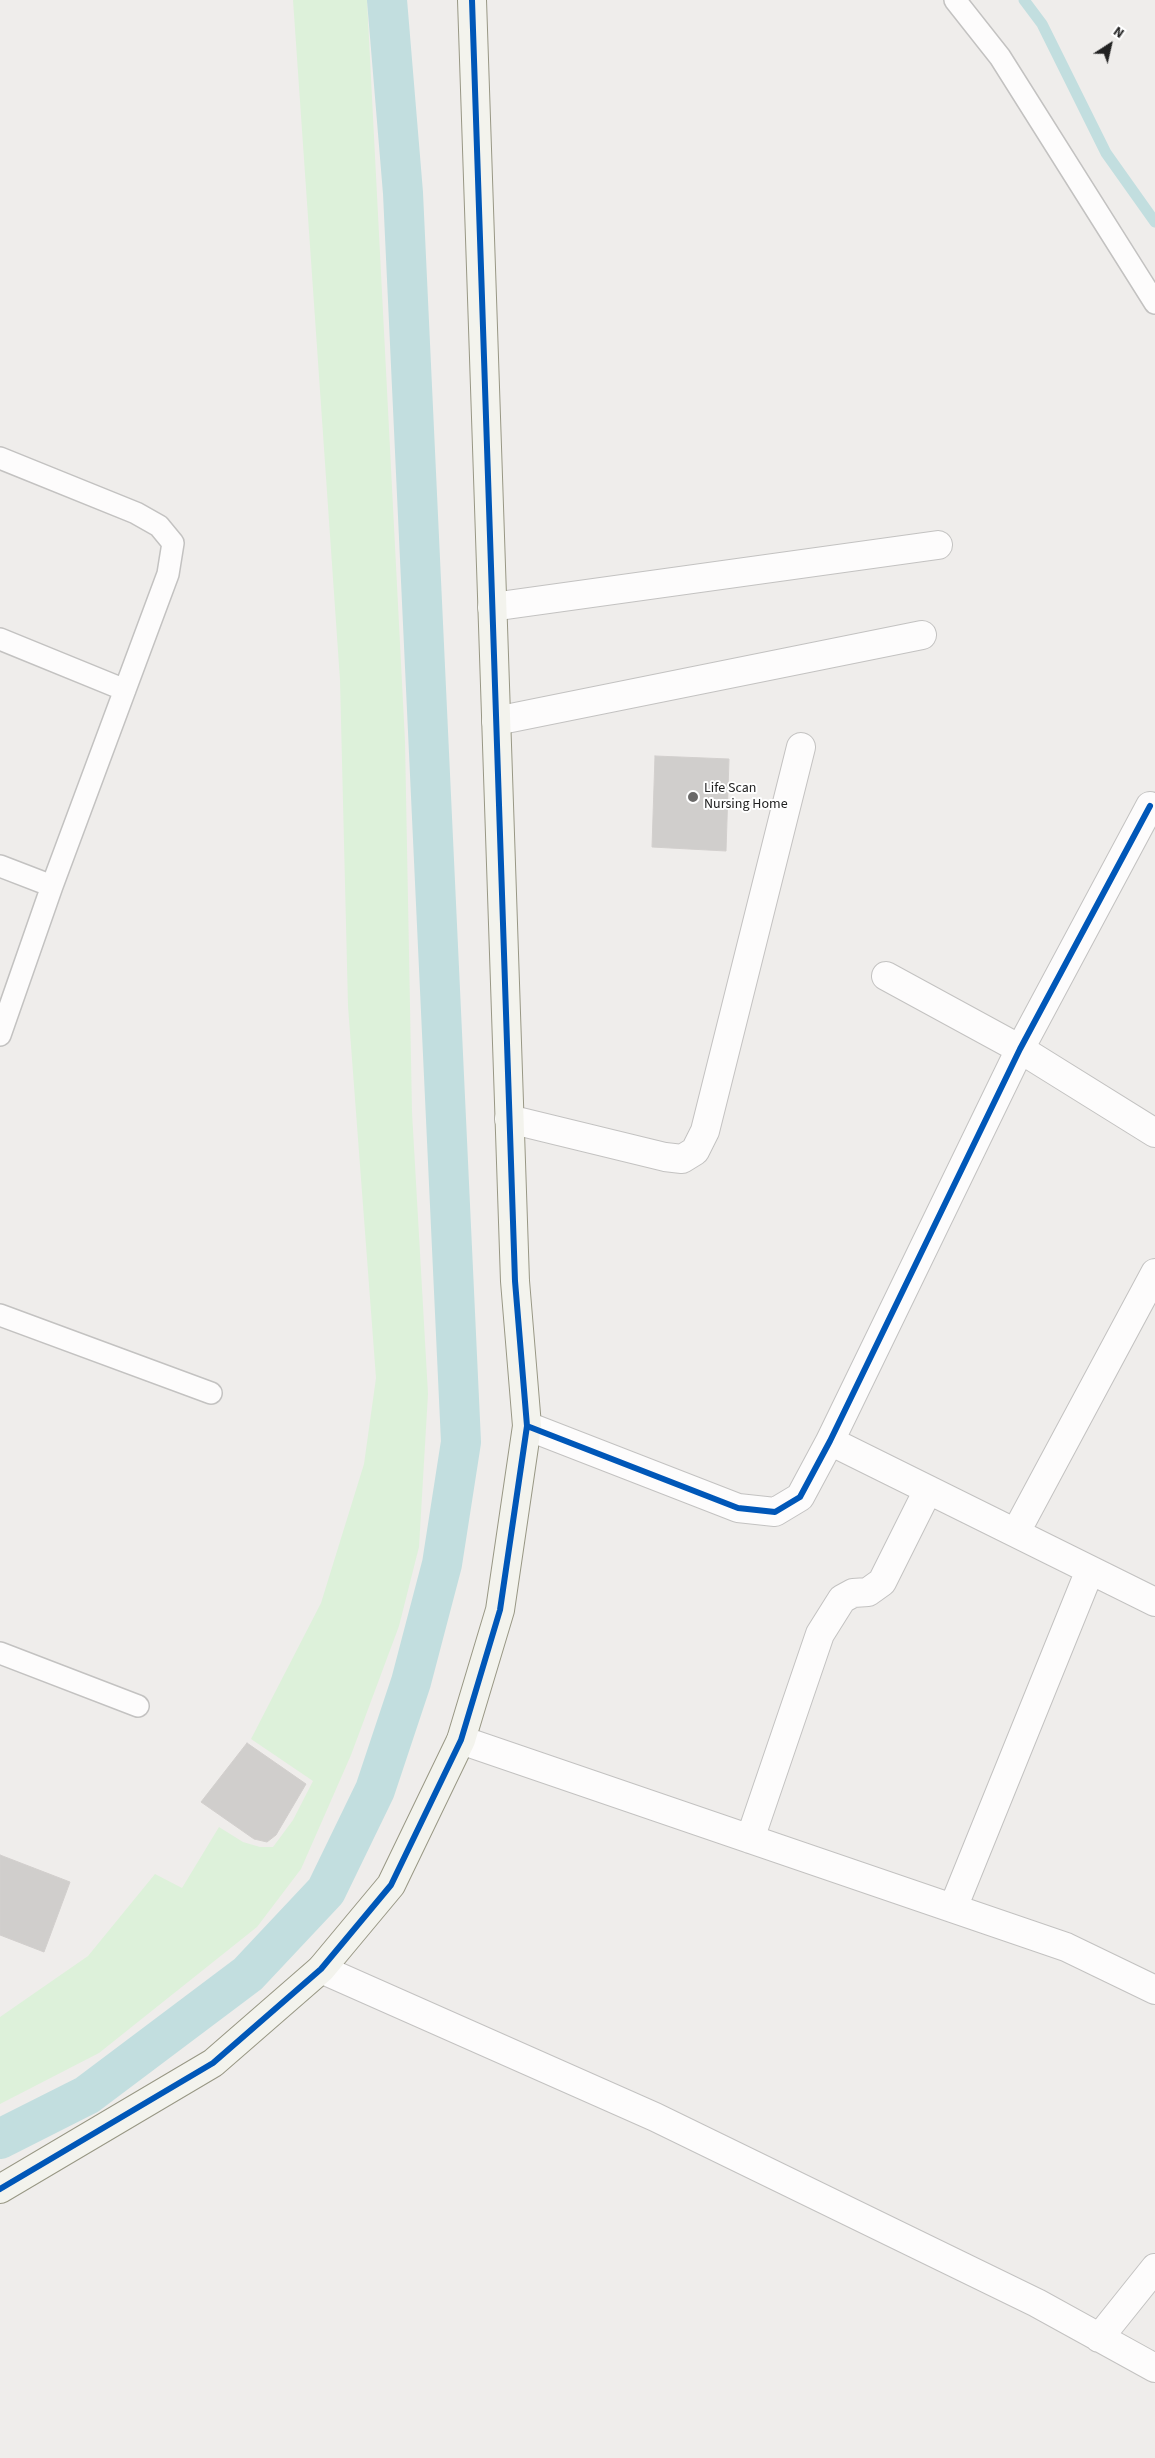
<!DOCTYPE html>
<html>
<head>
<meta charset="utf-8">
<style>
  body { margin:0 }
  #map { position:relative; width:1155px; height:2458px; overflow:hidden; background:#efedeb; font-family:"Source Sans 3",sans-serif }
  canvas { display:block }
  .north { position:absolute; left:1085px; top:20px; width:50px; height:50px; -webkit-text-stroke:4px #fff; paint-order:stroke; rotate:35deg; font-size:14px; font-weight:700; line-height:20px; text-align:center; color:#222 }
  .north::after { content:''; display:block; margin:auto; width:18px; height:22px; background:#222; clip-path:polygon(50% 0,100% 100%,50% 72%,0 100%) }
</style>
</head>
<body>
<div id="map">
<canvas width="1155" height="2458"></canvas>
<div class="north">N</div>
</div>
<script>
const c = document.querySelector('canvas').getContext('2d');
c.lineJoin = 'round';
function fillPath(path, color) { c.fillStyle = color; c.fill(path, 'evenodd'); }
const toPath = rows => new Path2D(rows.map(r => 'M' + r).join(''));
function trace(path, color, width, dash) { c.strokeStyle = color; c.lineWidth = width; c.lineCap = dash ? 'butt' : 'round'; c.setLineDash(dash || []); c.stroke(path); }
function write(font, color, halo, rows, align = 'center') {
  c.font = font + ' "Source Sans 3",sans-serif'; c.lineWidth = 4; c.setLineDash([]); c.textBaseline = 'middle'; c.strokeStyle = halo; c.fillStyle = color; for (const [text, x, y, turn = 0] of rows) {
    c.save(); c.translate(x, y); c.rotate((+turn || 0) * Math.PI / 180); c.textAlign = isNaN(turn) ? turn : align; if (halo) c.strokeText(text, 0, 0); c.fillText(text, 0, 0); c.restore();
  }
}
fillPath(toPath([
  [293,0,367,0,405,741,412,1112,428,1394,419,1547,399,1626,351,1755,301,1869,257,1927,99,2053,0,2104,0,2017,88,1956,155,1874,182,1888,219,1827,243,1842,260,1847,273,1847,293,1820,313,1781,251,1739,321,1603,364,1464,376,1378,348,1006,340,680]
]), '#ddf1da');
trace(toPath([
  [1024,0,1042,24,1106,153,1155,222]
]), '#c2dedf', 11);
trace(toPath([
  [0,2139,87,2095,248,1974,326,1891,375,1790,411,1682,442,1564,461,1442,403,193,387,0]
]), '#c2dedf', 40);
const building = toPath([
  [655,756,729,759,726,851,652,847,655,756],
  [247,1743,306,1784,276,1835,267,1842,254,1839,201,1802,247,1743],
  [0,1855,70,1882,44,1952,0,1935,0,1855]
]);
fillPath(building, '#d0cecc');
trace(building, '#d2cfcd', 1);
const lane = toPath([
  [955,0,1000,57,1155,303],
  [0,458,136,513,159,526,173,543,168,574,52,886,0,1035],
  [0,639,125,690],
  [0,866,52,886],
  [0,1315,211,1393],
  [0,1653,138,1706]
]);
const street = toPath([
  [492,607,938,545],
  [496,721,922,635],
  [886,976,1020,1049,1155,1133],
  [509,1119,665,1157,682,1159,695,1151,705,1131,801,747],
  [527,1426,738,1508,775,1512,800,1497,830,1441,1020,1049,1150,806],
  [830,1441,1155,1602],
  [1016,1532,1155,1273],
  [461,1740,1066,1947,1155,1990],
  [750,1839,820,1634,842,1599,853,1593,868,1592,882,1582,928,1490],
  [953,1908,1090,1570],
  [321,1969,655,2117,1037,2303,1155,2368],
  [1099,2338,1155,2268]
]);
const secondary = toPath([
  [0,2189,213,2063,321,1969,391,1885,461,1740,500,1610,527,1426,515,1281,472,0]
]);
trace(lane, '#c3c2c1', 24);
trace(street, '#c3c2c1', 30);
trace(secondary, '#989784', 30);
trace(lane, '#fdfcfc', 21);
trace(street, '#fdfcfc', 28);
trace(secondary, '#f3f3ed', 28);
trace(toPath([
  [527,1426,738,1508,775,1512,800,1497,830,1441,1020,1049,1150,806],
  [0,2189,213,2063,321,1969,391,1885,461,1740,500,1610,527,1426,515,1281,472,0]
]), '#0057b8', 6);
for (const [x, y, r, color] of [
  [693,797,6,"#6a6968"]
]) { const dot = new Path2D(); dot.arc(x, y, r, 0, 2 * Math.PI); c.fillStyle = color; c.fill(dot); trace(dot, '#fff', 2); }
write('14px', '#222', '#fff', [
  ["Life Scan",704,789],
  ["Nursing Home",704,805]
], 'left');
</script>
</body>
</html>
